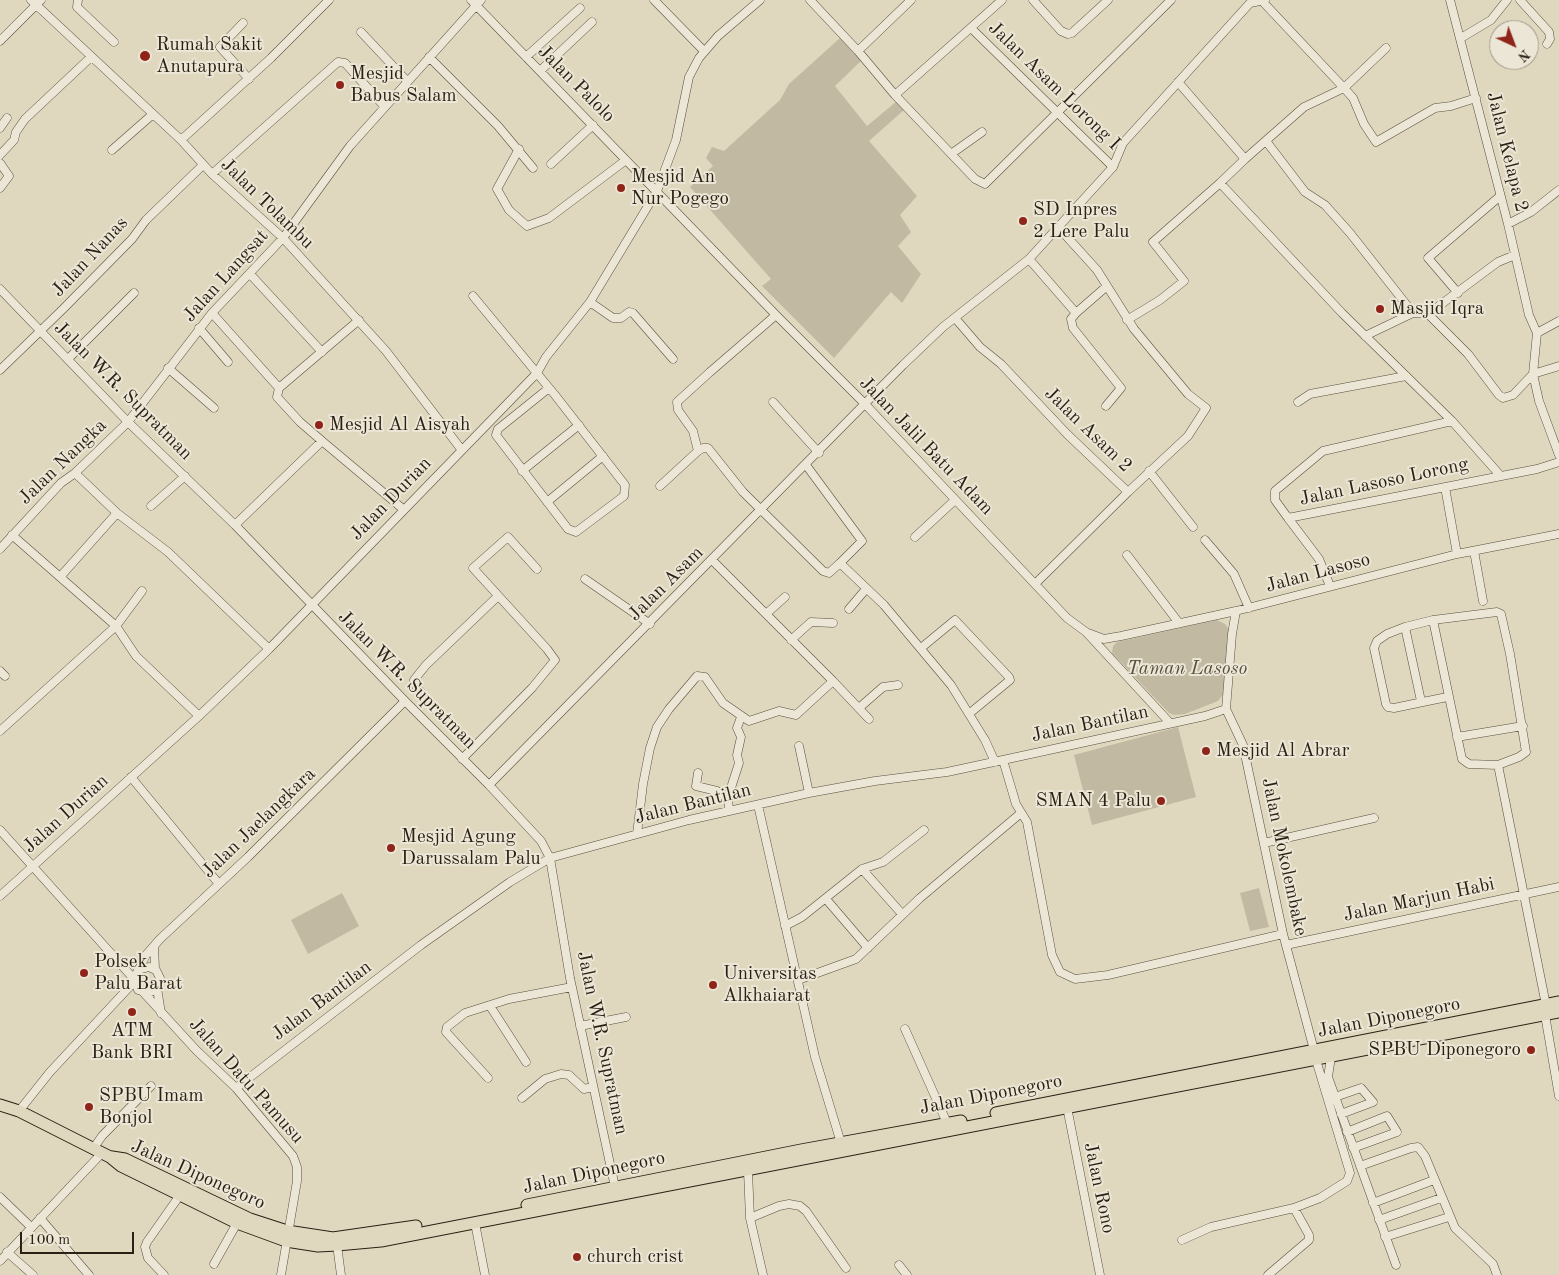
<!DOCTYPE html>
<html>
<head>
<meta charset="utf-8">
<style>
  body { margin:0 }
  #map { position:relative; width:1559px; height:1275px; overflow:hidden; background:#e0d8be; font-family:"Old Standard TT",serif }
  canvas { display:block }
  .north { position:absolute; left:1489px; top:20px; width:50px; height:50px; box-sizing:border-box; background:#ebe6d5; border:1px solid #9e9788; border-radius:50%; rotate:137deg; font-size:14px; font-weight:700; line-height:20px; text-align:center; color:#2a2014 }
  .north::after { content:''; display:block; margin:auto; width:18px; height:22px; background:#8f2418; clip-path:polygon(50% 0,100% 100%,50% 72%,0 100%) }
  .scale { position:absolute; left:20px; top:1232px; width:114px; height:22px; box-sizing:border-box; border:2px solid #2a2014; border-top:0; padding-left:6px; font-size:15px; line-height:18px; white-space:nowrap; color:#2a2014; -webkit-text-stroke:4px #ebe6d5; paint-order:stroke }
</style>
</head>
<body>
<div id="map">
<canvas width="1559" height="1275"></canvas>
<div class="north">N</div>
<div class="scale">100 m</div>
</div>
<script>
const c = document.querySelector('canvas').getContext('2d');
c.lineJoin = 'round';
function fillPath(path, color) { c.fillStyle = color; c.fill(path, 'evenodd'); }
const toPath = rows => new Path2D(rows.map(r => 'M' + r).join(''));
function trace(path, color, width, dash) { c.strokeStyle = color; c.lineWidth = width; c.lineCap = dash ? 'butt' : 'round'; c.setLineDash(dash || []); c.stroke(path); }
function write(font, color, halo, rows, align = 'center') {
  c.font = font + ' "Old Standard TT",serif'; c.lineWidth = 4; c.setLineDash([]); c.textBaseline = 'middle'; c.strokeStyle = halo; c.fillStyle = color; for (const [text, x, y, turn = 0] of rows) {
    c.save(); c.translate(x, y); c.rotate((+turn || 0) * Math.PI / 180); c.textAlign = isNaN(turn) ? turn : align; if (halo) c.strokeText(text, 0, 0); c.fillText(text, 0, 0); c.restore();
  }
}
fillPath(toPath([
  [840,38,861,61,835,86,867,126,897,101,904,110,869,141,917,196,900,215,911,232,898,246,921,274,902,303,891,292,834,358,762,286,771,279,690,187,713,166,706,158,712,147,724,151,780,100,789,84],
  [1217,620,1225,624,1230,631,1225,692,1218,701,1185,714,1174,715,1169,713,1112,653,1113,646,1117,642],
  [1178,727,1196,797,1092,825,1074,755],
  [1259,888,1269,927,1250,931,1240,893],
  [342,893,359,926,308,954,291,920]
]), '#c1b9a1');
const minor = toPath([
  [31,0,181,140,212,174,283,238,386,351,461,449],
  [78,0,77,7,114,42],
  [471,0,776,315,864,403,1067,618,1086,632,1170,723],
  [654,0,704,51],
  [810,0,858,51,895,95,1002,0],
  [1033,0,1061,31,1068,34,1072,33,1108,0],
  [1450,0,1508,224,1529,315,1537,333,1533,374,1539,401,1559,455],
  [1520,0,1549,32,1550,39,1547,44],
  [243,23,220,47,249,79],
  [972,29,1113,167],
  [361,32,407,81],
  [1461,38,1491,20,1507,0],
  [0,41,41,0],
  [1386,48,1344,88,1353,98,1364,124,1376,142,1435,108,1451,106,1476,98],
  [858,51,911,0],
  [429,57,498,126,533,168],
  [526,57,580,8],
  [540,71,592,22],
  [1178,82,1245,159,1220,183,1342,313,1452,421,1499,474],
  [895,95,975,179,985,184,1171,0],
  [0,128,7,118],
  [181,140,271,58,329,0],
  [1266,141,1305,192,1325,205,1350,233,1413,313],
  [519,149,497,189,509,210,527,226,549,218,626,160],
  [112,150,153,114],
  [951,154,982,132],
  [0,155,14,140,16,132,25,119,91,57],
  [1245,159,1304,107,1344,88,1263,2],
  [0,163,9,176,0,188],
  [551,164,593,125],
  [212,174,338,62,345,63,384,106],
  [1508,224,1531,212,1559,190],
  [1058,227,1097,270,1134,329,1188,394,1206,408,1188,436,1128,492],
  [1029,259,1076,313,1107,286],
  [250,274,322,352],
  [0,289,128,422,235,525,405,701,489,785,541,841,550,858,570,978,615,1187],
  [1458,293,1428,258,1499,197],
  [473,296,555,395,625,485,624,496,576,532,568,529,496,435,498,429,549,388],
  [590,302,613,318,621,318,629,312,633,313,673,359],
  [212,313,279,388,359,320],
  [1076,313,1071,319,1073,328,1121,388,1106,406],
  [1428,314,1468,354,1499,395,1503,398,1513,395,1533,374,1559,366],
  [955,318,980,347,1001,364,1067,434,1128,492,1035,584],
  [1127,320,1160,300,1184,281,1153,242,1220,183],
  [199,328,228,362],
  [1537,333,1559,321],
  [1365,336,1413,313,1428,314,1498,262,1515,255],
  [69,358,134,293],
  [168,368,214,408],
  [0,370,63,309,132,239,146,220,203,165],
  [773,402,819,453],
  [1298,402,1310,394,1406,376],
  [322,441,403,509],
  [698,451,693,431,678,410,677,402,710,372,776,315],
  [806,465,862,541,840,563],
  [522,471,579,425],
  [1149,471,1193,527],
  [75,473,117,513,168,552,269,649],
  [660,486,698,451,703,448,708,448,743,492,823,571,829,573,840,563,884,605,951,685,985,740,995,762],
  [1445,487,1457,554],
  [547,502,603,456],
  [151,506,185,476],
  [1288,518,1275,500,1275,491,1323,451,1452,421],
  [235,525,322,441,300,422,277,397,279,388],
  [12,535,116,626,136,656,199,716],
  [915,537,955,500],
  [1205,540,1234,574,1249,608],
  [0,549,61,483,75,473,128,422,212,313,283,238,350,146,481,0],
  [1474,551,1483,601],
  [1127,555,1179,623],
  [60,577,117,513],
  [585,579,650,624],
  [1330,586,1319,559,1288,518,1537,469,1559,462],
  [849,609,866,589],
  [1236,611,1232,634,1226,709,1243,745,1283,934,1314,1050],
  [766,614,785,597],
  [1433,620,1462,759,1469,764,1498,765,1546,1005],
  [1405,627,1421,701],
  [1088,633,1104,639,1121,636,1236,611,1457,554,1559,534],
  [791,640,811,622,833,623],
  [921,648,955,620,1009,677,1010,680,970,713],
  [0,671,5,676],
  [833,681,869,719],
  [1447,697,1394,708,1388,707,1386,704,1374,648,1377,641,1387,634,1405,627,1433,620,1497,612,1501,614,1510,654,1526,752,1519,757,1498,765],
  [859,708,883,687,898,685],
  [0,731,116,626,142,591],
  [1457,737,1523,726],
  [799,746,809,793],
  [473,748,434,708,417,688,414,680,426,665,498,596],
  [462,759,532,688,555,660,547,649,473,568,508,537,537,569],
  [1003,760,1016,804,1027,822,1052,955,1060,972,1075,979,1108,975,1283,934],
  [698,773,696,786,717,791,728,797],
  [131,777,219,884],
  [489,785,903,365,943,327,1029,259,1113,167,1123,143,1250,3,1265,0],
  [758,805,815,1057,841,1143],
  [729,811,728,797,739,763,737,755,741,737,737,728,741,717],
  [0,830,134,979,138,990,148,993,153,991,157,988,160,978,156,970,149,967,138,970,134,979],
  [637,834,643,784,650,748,657,727,669,709,697,676,705,677,723,703,749,721,779,711,796,715,833,681,712,560],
  [1264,843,1374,818],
  [862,869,902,914],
  [0,896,199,716,269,649,537,373,546,357,590,302,657,191,676,140,689,77,699,58,718,36,760,0],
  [826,899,868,948],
  [785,926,802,917,862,869,883,862,924,830],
  [1286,945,1559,887],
  [154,946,155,969],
  [138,970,146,955,160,939,248,857,405,701],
  [798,980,856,959,920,898,1021,813],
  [157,988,161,1013],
  [143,992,196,1050,236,1088,293,1156,297,1167,297,1181,281,1275],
  [490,1006,526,1062],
  [1545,1015,1559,1096],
  [580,1026,626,1017],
  [905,1029,947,1123],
  [1331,1057,1328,1077,1396,1265],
  [488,1078,446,1032,447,1027,465,1013,509,999,572,987],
  [236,1088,421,945,510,882,550,858,689,820,809,793,875,781,947,772,1003,760,1205,716,1226,709],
  [1335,1097,1361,1088,1373,1102,1341,1114],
  [522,1098,545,1079,561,1074,569,1075,584,1089,593,1087],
  [1067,1107,1100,1275],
  [19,1111,50,1072,134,982],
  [1347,1132,1387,1116,1397,1132,1353,1148],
  [93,1149,102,1136,151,1086],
  [1360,1166,1411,1148,1418,1147,1425,1156,1455,1228,1493,1264,1497,1275],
  [748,1171,750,1218,763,1275],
  [0,1197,31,1227],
  [1373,1203,1434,1180],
  [40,1218,89,1275],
  [750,1218,779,1206,789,1204,800,1206,806,1211,846,1268],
  [1379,1220,1441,1198],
  [475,1223,485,1275],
  [1385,1237,1449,1217],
  [1182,1240,1211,1227,1294,1208,1320,1198,1347,1181,1350,1173,1316,1060],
  [337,1245,341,1275],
  [7,1252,33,1275],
  [0,1261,102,1153],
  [214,1264,237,1223],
  [899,1265,907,1275],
  [164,1275,148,1258,145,1247,147,1242,180,1195],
  [1268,1275,1309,1240,1309,1235,1294,1208]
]);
const highway = toPath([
  [0,1105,19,1111,110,1157,121,1166,237,1223,286,1241,318,1246,337,1245,381,1241,1559,1012],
  [996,1113,1559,1002],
  [112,1157,125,1159,250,1219,287,1231,333,1238,416,1226],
  [527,1205,801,1150,961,1121]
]);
trace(minor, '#584e3e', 9);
trace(highway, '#2a2014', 13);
trace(minor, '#ebe6d5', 8);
trace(highway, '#e0d8be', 11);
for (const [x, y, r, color] of [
  [145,56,6,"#8f2418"],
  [340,85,5,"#8f2418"],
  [621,188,5,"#8f2418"],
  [1023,221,5,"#8f2418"],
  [1380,309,5,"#8f2418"],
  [319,425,5,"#8f2418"],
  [1206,751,5,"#8f2418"],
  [1161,801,5,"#8f2418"],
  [391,848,5,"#8f2418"],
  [84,973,5,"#8f2418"],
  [713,985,5,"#8f2418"],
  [132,1012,5,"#8f2418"],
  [1531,1050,5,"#8f2418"],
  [89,1107,5,"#8f2418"],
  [577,1257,5,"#8f2418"]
]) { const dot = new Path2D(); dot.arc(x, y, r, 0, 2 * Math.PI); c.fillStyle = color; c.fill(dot); trace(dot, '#ebe6d5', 2); }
write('19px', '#2a2014', '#ebe6d5', [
  ["Rumah Sakit",156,45],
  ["Anutapura",156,67],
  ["Mesjid",350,74],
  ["Babus Salam",350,96],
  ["Mesjid An",631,177],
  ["Nur Pogego",631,199],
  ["SD Inpres",1033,210],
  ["2 Lere Palu",1033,232],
  ["Masjid Iqra",1390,309],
  ["Mesjid Al Aisyah",329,425],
  ["Mesjid Al Abrar",1216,751],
  ["SMAN 4 Palu",1151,801,"right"],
  ["Mesjid Agung",401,837],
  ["Darussalam Palu",401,859],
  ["Polsek",94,962],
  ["Palu Barat",94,984],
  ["Universitas",723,974],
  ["Alkhaiarat",723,996],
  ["ATM",132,1031,"center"],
  ["Bank BRI",132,1053,"center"],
  ["SPBU Diponegoro",1521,1050,"right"],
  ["SPBU Imam",99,1096],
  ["Bonjol",99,1118],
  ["church crist",587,1257]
], 'left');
write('19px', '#2a2014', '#ebe6d5', [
  ["Jalan Palolo",576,84,45],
  ["Jalan Asam Lorong I",1054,86,44],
  ["Jalan Kelapa 2",1507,152,76],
  ["Jalan Tolambu",267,204,44],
  ["Jalan Nanas",90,257,-47],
  ["Jalan Langsat",226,276,-48],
  ["Jalan W.R. Supratman",123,391,45],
  ["Jalan Asam 2",1088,430,44],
  ["Jalan Jalil Batu Adam",926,446,46],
  ["Jalan Nangka",63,462,-44],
  ["Jalan Lasoso Lorong",1384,482,-12],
  ["Jalan Durian",391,499,-46],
  ["Jalan Lasoso",1318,573,-15],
  ["Jalan Asam",666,584,-45],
  ["Jalan W.R. Supratman",407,680,45],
  ["Jalan Bantilan",1090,724,-12],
  ["Jalan Bantilan",693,804,-14],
  ["Jalan Durian",66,814,-42],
  ["Jalan Jaelangkara",259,823,-44],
  ["Jalan Mokolembake",1284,857,78],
  ["Jalan Marjun Habi",1419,900,-12],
  ["Jalan Bantilan",322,1001,-37],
  ["Jalan Diponegoro",1389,1018,-11],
  ["Jalan W.R. Supratman",602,1043,78],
  ["Jalan Datu Pamusu",246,1081,48],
  ["Jalan Diponegoro",991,1095,-11],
  ["Jalan Diponegoro",594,1173,-12],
  ["Jalan Diponegoro",198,1175,24],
  ["Jalan Rono",1099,1188,78]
]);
write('italic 19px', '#574e3e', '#ebe6d5', [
  ["Taman Lasoso",1187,669]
]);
</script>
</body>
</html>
